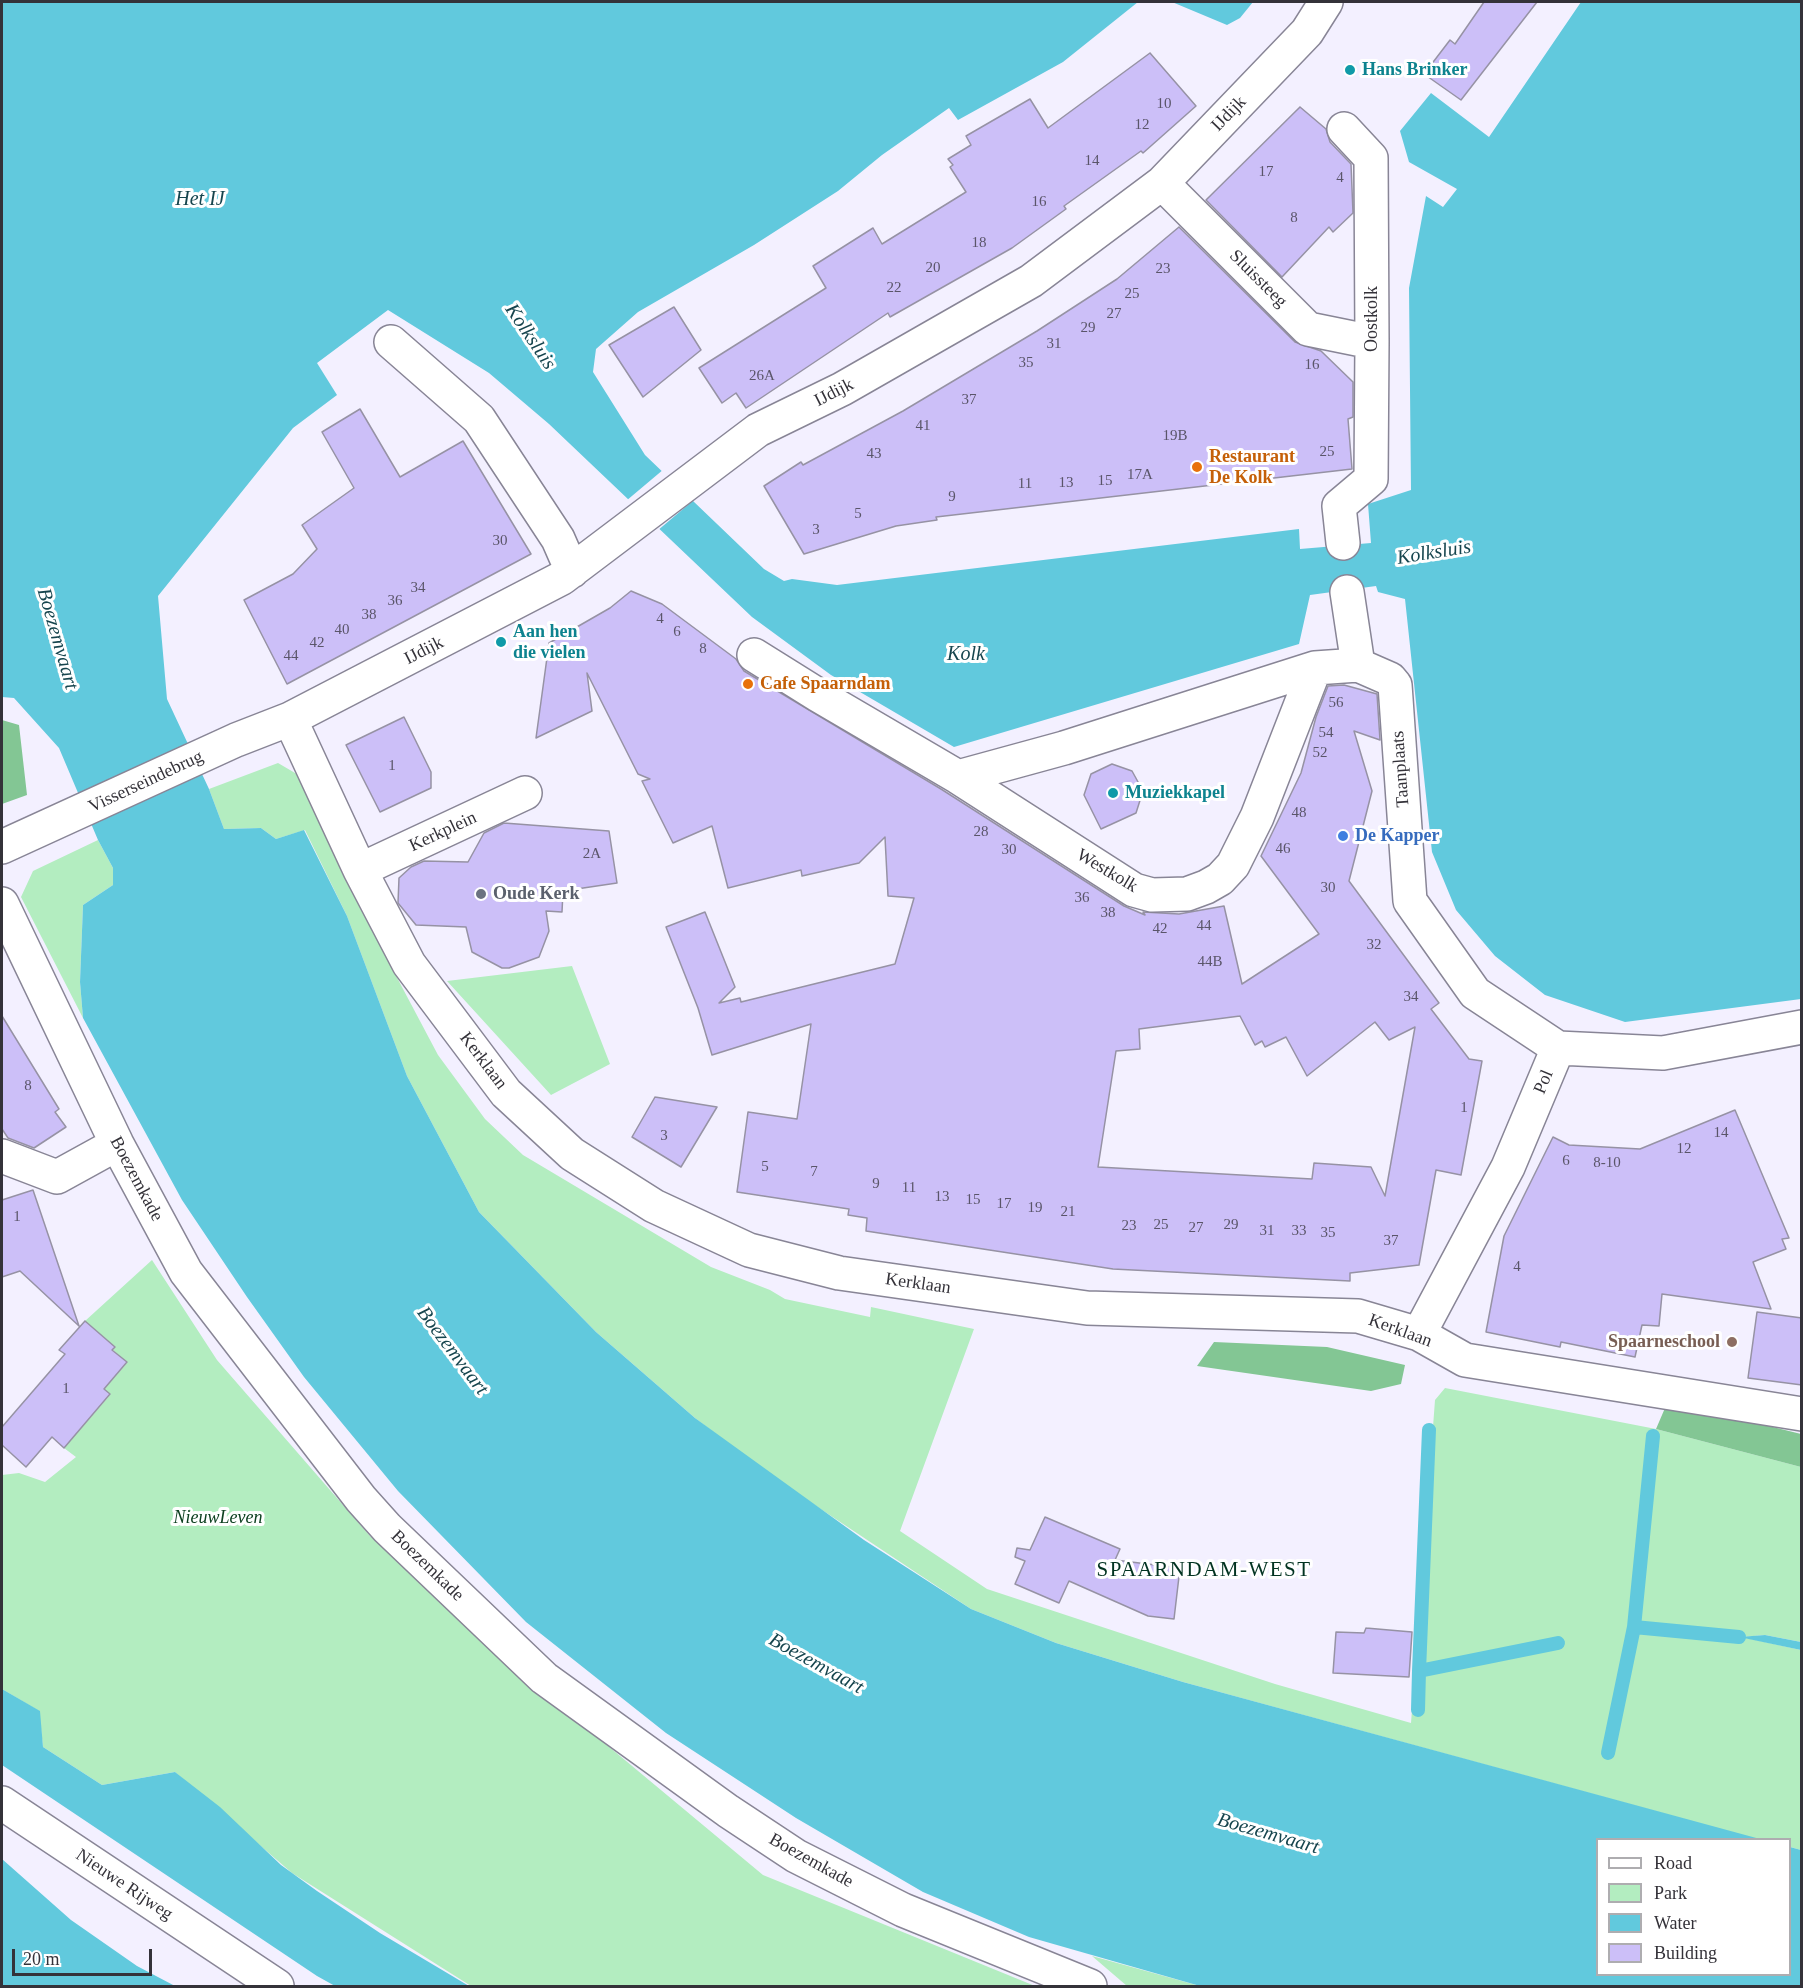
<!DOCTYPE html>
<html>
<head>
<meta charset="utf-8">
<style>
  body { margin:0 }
  #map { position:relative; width:1803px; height:1988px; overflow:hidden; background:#f3f0ff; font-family:Georgia,serif }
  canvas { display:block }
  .frame { position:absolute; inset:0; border:3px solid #343239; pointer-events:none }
  .legend { position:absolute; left:1596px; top:1838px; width:195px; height:138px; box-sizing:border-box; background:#fff; border:2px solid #aeadb0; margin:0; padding:8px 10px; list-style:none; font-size:18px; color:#343239 }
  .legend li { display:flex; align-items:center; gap:12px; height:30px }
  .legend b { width:30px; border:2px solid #aeadb0 }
  .scale { position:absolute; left:12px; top:1949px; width:140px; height:27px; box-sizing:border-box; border:3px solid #343239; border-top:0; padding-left:8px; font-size:18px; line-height:21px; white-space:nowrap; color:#343239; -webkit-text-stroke:4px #fff; paint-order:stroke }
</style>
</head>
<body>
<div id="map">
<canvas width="1803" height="1988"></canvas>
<div class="frame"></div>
<ul class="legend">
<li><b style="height:8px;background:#fff"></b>Road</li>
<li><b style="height:16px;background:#b3edc0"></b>Park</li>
<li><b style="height:16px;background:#61c9dd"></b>Water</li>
<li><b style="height:16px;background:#ccbff8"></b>Building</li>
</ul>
<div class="scale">20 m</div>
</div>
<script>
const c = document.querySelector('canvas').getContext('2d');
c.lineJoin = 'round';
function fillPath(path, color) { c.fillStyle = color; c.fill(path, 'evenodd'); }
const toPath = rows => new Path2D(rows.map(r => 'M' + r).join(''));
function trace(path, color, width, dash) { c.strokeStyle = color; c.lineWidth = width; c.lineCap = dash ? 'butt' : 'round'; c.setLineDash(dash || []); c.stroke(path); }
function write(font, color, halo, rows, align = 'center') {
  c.font = font + ' Georgia,serif'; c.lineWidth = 6; c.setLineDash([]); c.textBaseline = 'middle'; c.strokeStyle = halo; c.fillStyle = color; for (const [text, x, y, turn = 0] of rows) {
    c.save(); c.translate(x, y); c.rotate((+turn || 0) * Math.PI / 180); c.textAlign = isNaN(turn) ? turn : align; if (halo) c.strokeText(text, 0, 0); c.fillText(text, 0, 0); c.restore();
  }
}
fillPath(toPath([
  [278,763,307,780,376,938,438,1055,485,1119,523,1155,711,1267,770,1290,785,1299,870,1317,871,1307,974,1329,900,1531,987,1589,1275,1684,1411,1723,1435,1400,1445,1388,1656,1429,1801,1467,1801,1642,1765,1635,1742,1637,1801,1650,1801,1850,1790,1847,1790,1840,1757,1839,1183,1682,1056,1643,971,1609,771,1476,695,1418,596,1332,479,1212,407,1076,347,916,305,830,276,839,261,828,224,829,209,789],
  [98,840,113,868,113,885,83,905,80,982,83,1018,21,897,33,871],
  [572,966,610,1064,551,1095,447,981],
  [152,1260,217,1360,370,1536,530,1681,763,1875,1035,1986,471,1986,292,1873,175,1772,102,1785,43,1747,39,1711,2,1689,2,1475,19,1473,45,1482,76,1457,64,1448,110,1395,104,1389,127,1363,112,1349,115,1347,85,1321],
  [1092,1956,1200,1986,1127,1986]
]), '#b3edc0');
fillPath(toPath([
  [2,720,19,725,27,795,2,804],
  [1214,1342,1327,1347,1405,1365,1401,1384,1371,1391,1197,1366],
  [1668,1401,1801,1434,1801,1467,1656,1429]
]), '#83c694');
fillPath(toPath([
  [2,2,1146,2,1138,2,1063,62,958,120,949,108,882,155,838,191,754,245,638,312,596,349,593,372,645,455,764,569,784,581,792,579,837,585,1299,529,1300,549,1371,543,1368,504,1411,490,1409,288,1426,196,1443,207,1457,189,1409,162,1400,131,1431,93,1489,137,1581,2,1801,2,1801,999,1625,1022,1545,995,1495,956,1456,910,1432,852,1405,599,1378,592,1376,586,1310,595,1299,644,954,747,831,675,752,617,549,424,489,373,388,310,317,363,337,395,293,428,158,596,167,699,209,789,224,829,261,828,276,839,304,830,347,916,407,1076,479,1212,596,1332,695,1418,864,1540,971,1609,1056,1643,1183,1682,1760,1839,1598,1840,1598,1974,1790,1974,1790,1847,1801,1850,1801,1986,1200,1986,1029,1937,923,1892,796,1818,666,1733,526,1622,398,1491,304,1377,247,1297,182,1200,83,1018,80,982,83,905,113,885,113,868,98,840,59,748,14,698,2,697],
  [1172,2,1253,2,1240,18,1227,25],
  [1765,1635,1801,1642,1801,1650,1739,1637],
  [2,1689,40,1711,43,1747,102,1785,175,1772,220,1807,281,1865,317,1891,380,1933,469,1986,335,1986,317,1976,2,1765],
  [2,1859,71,1920,137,1966,175,1986,2,1986]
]), '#61c9dd');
fillPath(toPath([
  [664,469,695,499,657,531,626,501]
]), '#f3f0ff');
trace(toPath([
  [1653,1436,1634,1627,1739,1637],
  [1419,1671,1429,1430],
  [1418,1710,1419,1671,1558,1643],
  [1608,1753,1634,1627]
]), '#61c9dd', 14);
const building = toPath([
  [1484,2,1537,2,1461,100,1424,74,1450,40,1455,44,1484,2],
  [1150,53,1196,106,1143,153,1141,151,1064,206,1066,209,1012,248,890,317,888,313,746,408,736,393,722,403,699,368,826,288,813,266,873,228,882,244,966,192,950,167,953,165,948,159,971,145,966,136,1030,99,1048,128,1150,53],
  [1300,107,1326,129,1330,142,1351,164,1353,213,1333,232,1329,227,1282,277,1206,200,1300,107],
  [1179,227,1295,342,1321,351,1353,382,1353,417,1348,419,1352,469,936,517,937,520,896,526,804,554,764,486,801,462,803,465,903,411,1037,331,1117,279,1179,227],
  [674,307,701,350,643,397,609,345,674,307],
  [360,409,400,477,463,441,531,554,287,684,244,600,293,574,317,549,302,525,354,488,322,432,360,409],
  [631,591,662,604,736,659,744,671,941,789,1124,906,1145,915,1143,912,1179,914,1224,906,1242,984,1319,934,1261,856,1301,773,1316,717,1328,686,1344,685,1377,694,1380,740,1354,731,1372,791,1349,881,1439,1003,1431,1009,1469,1059,1482,1061,1461,1175,1436,1170,1419,1265,1350,1273,1350,1281,1113,1269,866,1231,867,1218,848,1215,849,1209,737,1192,748,1112,797,1119,811,1024,712,1055,698,1008,666,927,705,912,735,987,719,1003,740,998,741,1002,895,964,914,898,888,896,885,837,859,863,802,876,801,870,728,888,712,826,673,843,642,781,650,779,638,774,587,673,592,711,536,738,549,643,610,608,631,591],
  [1240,1016,1255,1045,1262,1041,1265,1047,1286,1037,1307,1076,1375,1022,1389,1040,1415,1027,1385,1196,1371,1167,1314,1163,1312,1179,1098,1167,1116,1051,1140,1049,1139,1029,1240,1016],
  [404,717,431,772,431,788,380,812,346,745,404,717],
  [1112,764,1132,771,1143,791,1136,813,1101,829,1084,795,1091,774,1112,764],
  [504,823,609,831,617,883,563,891,562,912,546,911,549,931,539,957,509,968,502,968,472,952,466,927,416,925,398,903,399,878,411,867,424,861,468,862,484,833,504,823],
  [2,1016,59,1109,55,1112,66,1127,34,1148,8,1138,2,1129,2,1016],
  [655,1097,717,1107,681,1167,632,1137,655,1097],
  [1735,1110,1789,1238,1782,1239,1786,1249,1753,1262,1771,1309,1662,1294,1659,1326,1642,1325,1635,1357,1561,1342,1560,1347,1486,1332,1504,1236,1553,1137,1569,1145,1640,1149,1735,1110],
  [33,1190,79,1326,20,1271,2,1277,2,1200,33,1190],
  [1757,1312,1802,1318,1802,1385,1748,1378,1757,1312],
  [85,1321,115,1347,112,1350,127,1362,104,1389,110,1394,64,1448,52,1437,26,1467,2,1445,2,1427,65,1354,59,1350,85,1321],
  [1045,1517,1120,1549,1115,1560,1180,1568,1174,1619,1148,1616,1069,1581,1059,1603,1015,1584,1025,1561,1015,1557,1017,1548,1030,1550,1045,1517],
  [1366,1628,1412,1632,1409,1677,1333,1673,1336,1632,1364,1633,1366,1628]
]);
fillPath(building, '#ccbff8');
trace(building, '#9692a4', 1.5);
const minor = toPath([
  [1162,183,1308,329,1372,342],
  [391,342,479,419,558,539,572,571],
  [1343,543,1339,506,1371,479,1372,342,1371,158,1344,129],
  [1347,592,1358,665],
  [754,655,818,695,958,777,1134,890,1152,895,1187,894,1206,887,1220,879,1233,865,1257,817,1315,668],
  [290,719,360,870,409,964,506,1093,572,1154,654,1206,749,1250,839,1273,1087,1308,1358,1316,1419,1334,1465,1360,1802,1414],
  [958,777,1064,748,1315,668,1358,665,1390,679,1395,685,1396,699,1410,901,1475,993,1558,1048],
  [2,847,236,740,290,719,562,578,758,430,842,389,1031,281,1162,183,1307,32,1326,2],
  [360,870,525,793],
  [2,904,117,1144,186,1272,361,1499,387,1528,544,1678,728,1811,796,1856,903,1910,1090,1986],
  [1558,1048,1663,1053,1802,1027],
  [2,1156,57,1177,117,1144],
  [1419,1334,1508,1167,1558,1048],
  [2,1803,277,1986]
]);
trace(minor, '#888596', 36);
trace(minor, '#fff', 33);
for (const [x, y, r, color] of [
  [1350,70,6,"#0f9aa8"],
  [1197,467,6,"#e8710a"],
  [501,642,6,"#0f9aa8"],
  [748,684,6,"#e8710a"],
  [1113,793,6,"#0f9aa8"],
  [1343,836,6,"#3f7fe0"],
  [481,894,6,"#6b7280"],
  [1732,1342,6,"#8d6e63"]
]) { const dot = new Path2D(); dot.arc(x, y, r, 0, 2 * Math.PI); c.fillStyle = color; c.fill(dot); trace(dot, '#fff', 2); }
write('15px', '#5a5569', null, [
  ["10",1164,104],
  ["12",1142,125],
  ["14",1092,161],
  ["17",1266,172],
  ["4",1340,178],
  ["16",1039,202],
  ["8",1294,218],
  ["18",979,243],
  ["20",933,268],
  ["23",1163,269],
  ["22",894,288],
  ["25",1132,294],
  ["27",1114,314],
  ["29",1088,328],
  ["31",1054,344],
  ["35",1026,363],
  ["16",1312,365],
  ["26A",762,376],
  ["37",969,400],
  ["41",923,426],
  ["19B",1175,436],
  ["25",1327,452],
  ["43",874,454],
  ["17A",1140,475],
  ["15",1105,481],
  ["13",1066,483],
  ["11",1025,484],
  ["9",952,497],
  ["5",858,514],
  ["3",816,530],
  ["30",500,541],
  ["34",418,588],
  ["36",395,601],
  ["38",369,615],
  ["4",660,619],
  ["40",342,630],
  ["6",677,632],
  ["42",317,643],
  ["8",703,649],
  ["44",291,656],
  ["56",1336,703],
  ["54",1326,733],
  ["52",1320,753],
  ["1",392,766],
  ["48",1299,813],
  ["28",981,832],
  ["46",1283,849],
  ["30",1009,850],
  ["2A",592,854],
  ["30",1328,888],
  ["36",1082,898],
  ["38",1108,913],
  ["44",1204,926],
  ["42",1160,929],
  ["32",1374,945],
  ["44B",1210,962],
  ["34",1411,997],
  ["8",28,1086],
  ["1",1464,1108],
  ["14",1721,1133],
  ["3",664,1136],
  ["12",1684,1149],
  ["6",1566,1161],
  ["8-10",1607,1163],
  ["5",765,1167],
  ["7",814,1172],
  ["9",876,1184],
  ["11",909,1188],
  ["13",942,1197],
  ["15",973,1200],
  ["17",1004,1204],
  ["19",1035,1208],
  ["21",1068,1212],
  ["1",17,1217],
  ["25",1161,1225],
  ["29",1231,1225],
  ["23",1129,1226],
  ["27",1196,1228],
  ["31",1267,1231],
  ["33",1299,1231],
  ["35",1328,1233],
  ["37",1391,1241],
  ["4",1517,1267],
  ["1",66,1389]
]);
write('bold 18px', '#0d838f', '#fff', [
  ["Hans Brinker",1362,70],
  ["Aan hen",513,632],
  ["die vielen",513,653],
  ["Muziekkapel",1125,793]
], 'left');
write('18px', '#343239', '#fff', [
  ["IJdijk",1229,114,-46],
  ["Sluissteeg",1258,279,45],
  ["Oostkolk",1372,319,-90],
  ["IJdijk",834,393,-27],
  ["IJdijk",424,651,-27],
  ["Taanplaats",1401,769,-94],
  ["Visserseindebrug",146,782,-25],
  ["Kerkplein",443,832,-25],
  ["Westkolk",1107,871,31],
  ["Kerklaan",483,1061,53],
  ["Pol",1544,1082,-67],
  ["Boezemkade",136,1179,62],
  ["Kerklaan",918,1284,8],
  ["Kerklaan",1400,1331,20],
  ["Boezemkade",427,1566,44],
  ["Boezemkade",811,1861,29],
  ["Nieuwe Rijweg",124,1885,34]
]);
write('bold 18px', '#c56008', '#fff', [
  ["Restaurant",1209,457],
  ["De Kolk",1209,478],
  ["Cafe Spaarndam",760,684]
], 'left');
write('bold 18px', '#366cbe', '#fff', [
  ["De Kapper",1355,836]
], 'left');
write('bold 18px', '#5b616d', '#fff', [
  ["Oude Kerk",493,894]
], 'left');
write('bold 18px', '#785e54', '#fff', [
  ["Spaarneschool",1720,1342]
], 'right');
write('italic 18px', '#0e4121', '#fff', [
  ["NieuwLeven",218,1518]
]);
write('italic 20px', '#16454e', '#fff', [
  ["Het IJ",200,200],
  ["Kolksluis",530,337,56],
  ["Kolksluis",1434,553,-9],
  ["Boezemvaart",57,639,74],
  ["Kolk",966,655],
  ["Boezemvaart",452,1351,53],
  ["Boezemvaart",816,1664,29],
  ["Boezemvaart",1268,1834,16]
]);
c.letterSpacing = '1.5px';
write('21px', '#023321', '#fff', [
  ["SPAARNDAM-WEST",1204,1570]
]);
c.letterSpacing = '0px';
</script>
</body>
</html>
